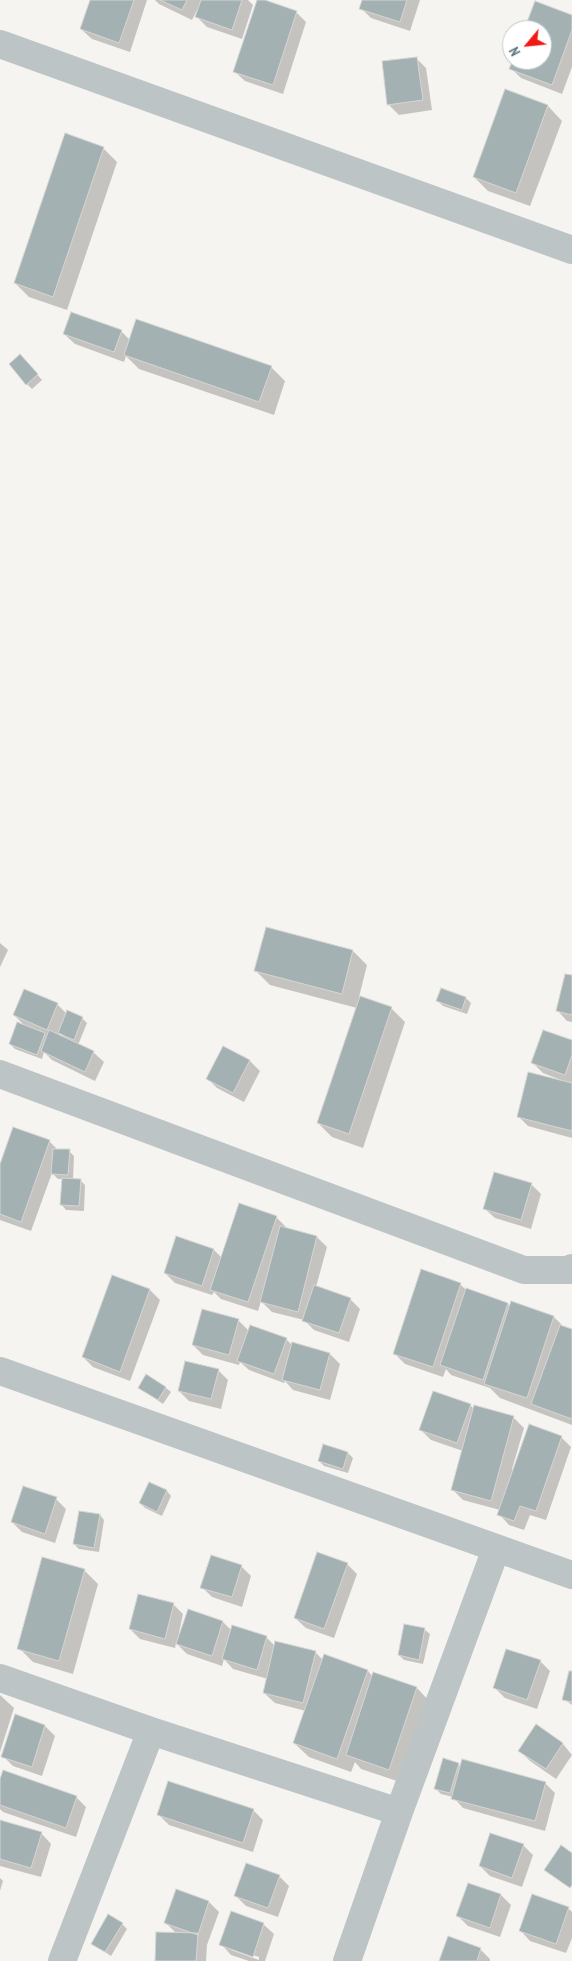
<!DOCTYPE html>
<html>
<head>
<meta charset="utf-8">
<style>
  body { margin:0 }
  #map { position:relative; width:572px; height:1961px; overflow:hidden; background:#f5f4f0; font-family:"PT Sans Narrow",sans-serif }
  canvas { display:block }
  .north { position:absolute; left:502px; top:20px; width:50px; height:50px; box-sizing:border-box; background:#fff; border:1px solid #bec9cb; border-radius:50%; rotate:242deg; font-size:14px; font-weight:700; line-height:20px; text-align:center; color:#5d777e }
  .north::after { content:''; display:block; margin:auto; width:18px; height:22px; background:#f21913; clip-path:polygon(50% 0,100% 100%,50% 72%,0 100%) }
</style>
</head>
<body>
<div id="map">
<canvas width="572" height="1961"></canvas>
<div class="north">N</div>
</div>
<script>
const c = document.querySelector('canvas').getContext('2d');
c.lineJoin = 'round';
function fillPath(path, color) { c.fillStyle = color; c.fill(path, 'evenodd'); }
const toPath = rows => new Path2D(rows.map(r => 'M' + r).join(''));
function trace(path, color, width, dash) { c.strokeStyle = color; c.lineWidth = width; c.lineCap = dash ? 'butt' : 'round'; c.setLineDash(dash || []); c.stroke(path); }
fillPath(toPath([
  [91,0,147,0,130,52,92,39,81,29],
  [155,0,248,0,253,5,242,39,207,27,197,17,200,9,198,8,192,20,159,4],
  [258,0,296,12,306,22,283,94,245,81,234,71],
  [363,0,420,0,410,31,371,18,361,8],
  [572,16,572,67,562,94,521,78,511,68,514,60,542,60,542,30,525,30],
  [416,58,426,68,432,110,399,115,389,105],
  [506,91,548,106,562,121,530,206,488,191,474,177],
  [103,148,117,162,67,310,29,297,15,283],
  [121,331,130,340,271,367,285,381,274,415,139,369,126,356,124,362,75,344,64,334],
  [25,361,42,380,32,389,27,384],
  [267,928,353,951,367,965,359,997,391,1008,405,1022,363,1148,332,1137,318,1123,357,1008,270,985,256,971],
  [0,943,8,950,0,967],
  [572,977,572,1022,567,1021,557,1010],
  [442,989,466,998,471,1003,467,1014,443,1006,438,1001],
  [24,990,57,1004,67,1014,82,1018,87,1023,78,1045,93,1052,104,1062,95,1081,52,1060,44,1052,42,1059,15,1049,10,1044,26,1027,14,1015],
  [60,1033,66,1039,59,1036],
  [572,1042,572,1138,528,1126,518,1116,561,1080,543,1073,533,1063],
  [223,1047,250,1061,260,1071,244,1102,217,1088,207,1078],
  [49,1141,58,1150,69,1151,74,1156,73,1180,80,1180,85,1185,84,1211,66,1210,61,1204,63,1179,58,1179,52,1173,31,1231,0,1220,0,1168],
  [531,1184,541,1194,531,1229,495,1218,484,1208],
  [276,1217,286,1227,285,1229,317,1237,327,1247,316,1287,350,1299,360,1309,349,1342,314,1330,304,1320,272,1312,261,1301,258,1311,221,1299,214,1292,212,1295,175,1283,165,1273,177,1238,214,1250,222,1258],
  [113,1277,150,1290,160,1300,130,1381,93,1367,83,1357],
  [460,1284,466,1290,508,1304,511,1307,512,1303,554,1317,565,1328,572,1330,572,1425,500,1398,490,1388,451,1375,446,1369,443,1377,405,1364,395,1354],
  [238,1320,249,1331,286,1339,292,1345,330,1354,340,1364,330,1400,293,1390,285,1381,284,1383,249,1370,240,1362,239,1365,203,1355,193,1345],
  [218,1370,228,1380,221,1409,189,1401,179,1391],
  [140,1388,166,1388,171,1392,163,1404],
  [470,1405,474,1409,514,1418,524,1428,512,1469,514,1470,561,1437,571,1447,546,1520,530,1515,524,1530,509,1525,499,1514,500,1510,463,1500,452,1489,463,1451,431,1440,421,1430],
  [348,1453,353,1458,348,1473,324,1466,319,1461],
  [149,1483,167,1491,171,1496,162,1516,145,1508,140,1503],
  [56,1499,66,1509,55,1543,22,1532,12,1522],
  [100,1515,104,1520,99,1552,79,1549,74,1544],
  [347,1564,357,1574,334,1638,306,1628,295,1618],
  [241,1566,251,1576,242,1607,212,1597,202,1587],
  [84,1570,98,1584,73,1674,33,1662,19,1648],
  [173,1604,183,1614,179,1633,181,1634,188,1611,223,1622,232,1631,266,1637,275,1646,315,1652,323,1660,368,1671,373,1677,374,1674,417,1688,431,1703,403,1783,361,1769,355,1762,351,1772,309,1757,294,1743,306,1711,275,1703,264,1693,268,1679,233,1669,224,1659,222,1666,187,1654,176,1643,175,1648,140,1639,130,1629],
  [405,1625,425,1630,430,1634,423,1664,404,1660,399,1655],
  [540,1661,550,1671,537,1709,505,1698,495,1688],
  [572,1673,572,1705,564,1699],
  [0,1695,14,1708,0,1752],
  [45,1726,55,1736,42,1776,13,1766,3,1756],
  [563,1744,572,1755,556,1779,530,1761,520,1751],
  [458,1764,461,1767,545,1783,555,1793,545,1831,463,1808,453,1797,441,1794,436,1789],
  [0,1782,76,1797,86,1807,76,1837,3,1812,0,1809],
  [253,1810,263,1820,253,1852,169,1825,159,1815],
  [0,1822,41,1833,51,1844,41,1877,0,1866],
  [523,1845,533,1855,522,1887,490,1876,480,1866],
  [279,1876,289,1886,278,1917,246,1906,236,1896],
  [0,1878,3,1881,0,1891],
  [469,1884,501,1895,511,1905,500,1937,468,1926,458,1916],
  [532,1896,569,1909,572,1912,572,1938,566,1953,530,1941,520,1930],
  [209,1902,219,1912,207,1945,206,1961,156,1961,177,1934,166,1923],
  [122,1924,127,1929,111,1956,93,1944],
  [263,1924,274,1934,265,1961,249,1961,231,1955,221,1944],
  [231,1948,259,1957,259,1960,231,1950],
  [480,1949,490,1959,490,1961,440,1961]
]), '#0003');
const building = toPath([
  [90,0,134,0,119,43,80,29,90,0],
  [160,0,187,0,182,10,160,0],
  [201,0,242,0,232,30,195,17,201,0],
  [257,0,265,0,297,11,273,85,233,72,257,0],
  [362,0,407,0,400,22,359,9,362,0],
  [535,1,572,15,572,30,552,85,509,69,513,60,542,60,542,30,524,30,535,1],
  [417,57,423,100,387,105,382,61,417,57],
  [505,89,548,105,516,193,473,177,505,89],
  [65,133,104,147,53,297,14,283,65,133],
  [71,312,122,330,114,352,63,334,71,312],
  [136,319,272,366,259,402,124,355,136,319],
  [20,354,38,374,26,385,9,364,20,354],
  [266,927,353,950,342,994,254,971,266,927],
  [565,974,572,975,572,1015,556,1011,565,974],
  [441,988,466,997,462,1010,436,1001,441,988],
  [24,989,58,1003,47,1030,13,1015,24,989],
  [360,996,392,1007,349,1134,317,1123,360,996],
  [67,1010,83,1017,74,1040,58,1033,67,1010],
  [17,1022,45,1033,37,1055,9,1044,17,1022],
  [49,1030,94,1051,85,1072,41,1051,49,1030],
  [543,1030,572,1040,572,1055,565,1075,531,1063,543,1030],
  [223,1046,250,1060,233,1093,206,1079,223,1046],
  [528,1072,572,1083,572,1131,517,1117,528,1072],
  [13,1127,50,1140,21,1222,0,1214,0,1164,13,1127],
  [53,1149,70,1149,68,1175,51,1174,53,1149],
  [494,1172,532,1183,521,1220,483,1209,494,1172],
  [62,1178,81,1179,79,1206,60,1205,62,1178],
  [239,1203,277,1216,248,1302,210,1290,239,1203],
  [280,1226,317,1236,298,1312,260,1302,280,1226],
  [176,1236,214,1249,202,1286,164,1273,176,1236],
  [421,1269,461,1283,433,1367,393,1354,421,1269],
  [112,1275,150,1289,120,1372,82,1357,112,1275],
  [314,1285,351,1298,339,1333,302,1321,314,1285],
  [466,1288,508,1303,483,1380,440,1365,466,1288],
  [511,1301,554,1316,527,1398,484,1384,511,1301],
  [202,1309,239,1319,229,1355,192,1345,202,1309],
  [250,1325,287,1338,274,1374,237,1361,250,1325],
  [560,1325,572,1329,572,1419,531,1404,560,1325],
  [292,1342,330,1353,320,1390,282,1380,292,1342],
  [185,1361,219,1369,211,1399,178,1391,185,1361],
  [146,1374,166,1387,158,1400,138,1388,146,1374],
  [433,1391,471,1404,457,1443,419,1430,433,1391],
  [474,1405,514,1416,491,1501,451,1490,474,1405],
  [529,1424,562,1436,536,1511,520,1506,514,1521,497,1515,529,1424],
  [323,1444,348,1452,343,1469,318,1461,323,1444],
  [149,1482,167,1490,157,1512,139,1503,149,1482],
  [23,1486,57,1497,45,1534,11,1522,23,1486],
  [79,1511,100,1514,94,1548,73,1544,79,1511],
  [317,1552,348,1563,324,1629,294,1618,317,1552],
  [211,1555,242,1565,232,1597,200,1588,211,1555],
  [42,1557,85,1569,59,1661,17,1649,42,1557],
  [138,1594,174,1603,165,1639,129,1629,138,1594],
  [188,1609,223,1621,212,1656,176,1644,188,1609],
  [404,1624,425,1628,419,1660,398,1655,404,1624],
  [232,1625,267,1636,257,1670,222,1659,232,1625],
  [275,1641,316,1651,303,1703,263,1693,275,1641],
  [506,1649,541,1660,527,1700,493,1688,506,1649],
  [324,1654,368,1670,337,1759,293,1743,324,1654],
  [569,1671,572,1671,572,1702,562,1700,569,1671],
  [373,1672,417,1687,389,1770,346,1755,373,1672],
  [15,1714,45,1725,32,1767,1,1757,15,1714],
  [536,1724,563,1743,546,1769,518,1751,536,1724],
  [443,1758,459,1763,450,1793,434,1789,443,1758],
  [462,1759,546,1782,535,1821,451,1799,462,1759],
  [3,1770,77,1796,66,1828,0,1805,0,1779,3,1770],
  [168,1781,254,1809,243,1843,157,1815,168,1781],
  [0,1820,42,1832,31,1868,0,1859,0,1820],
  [490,1833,524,1844,512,1878,479,1866,490,1833],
  [561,1845,572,1853,572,1885,570,1888,544,1870,561,1845],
  [246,1863,280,1875,268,1908,234,1896,246,1863],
  [468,1883,501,1894,490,1928,456,1916,468,1883],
  [176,1889,209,1901,198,1935,164,1923,176,1889],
  [532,1894,569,1907,556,1944,519,1931,532,1894],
  [231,1911,264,1923,253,1957,219,1945,231,1911],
  [108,1914,123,1923,105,1952,91,1944,108,1914],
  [156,1932,198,1933,196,1961,155,1961,156,1932],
  [448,1936,481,1948,477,1961,439,1961,448,1936]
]);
fillPath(building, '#a3b1b3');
trace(building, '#d6d5d3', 1);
trace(toPath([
  [0,44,572,250],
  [0,1074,524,1270,570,1270,572,1268],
  [0,1371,572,1575],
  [0,1678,151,1731,399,1812],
  [62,1961,151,1731],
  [347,1961,399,1812,496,1549]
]), '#bdc4c6', 28);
</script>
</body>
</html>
